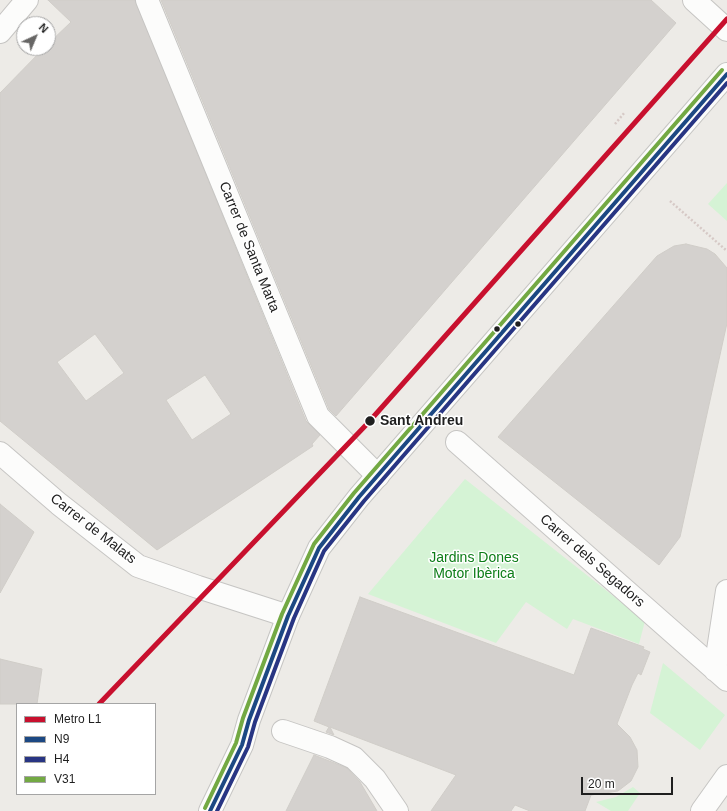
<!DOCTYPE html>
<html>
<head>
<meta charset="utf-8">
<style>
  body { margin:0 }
  #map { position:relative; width:727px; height:811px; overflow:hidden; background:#edebe7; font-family:Helvetica,sans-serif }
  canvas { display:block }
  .legend { position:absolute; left:16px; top:703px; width:140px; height:92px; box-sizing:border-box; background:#fff; border:1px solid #a5a5a5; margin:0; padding:5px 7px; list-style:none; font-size:12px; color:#1f1f1f }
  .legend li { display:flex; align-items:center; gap:8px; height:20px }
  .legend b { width:20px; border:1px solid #a5a5a5 }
  .north { position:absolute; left:16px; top:16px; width:40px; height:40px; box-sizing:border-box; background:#fff; border:1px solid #a5a5a5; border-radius:50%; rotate:44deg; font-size:11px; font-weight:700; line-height:16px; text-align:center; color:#1f1f1f }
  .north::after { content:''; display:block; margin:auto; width:14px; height:18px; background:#676665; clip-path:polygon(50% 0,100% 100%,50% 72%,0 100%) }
  .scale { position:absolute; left:581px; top:777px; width:92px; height:18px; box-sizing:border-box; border:2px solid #1f1f1f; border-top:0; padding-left:5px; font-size:12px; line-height:14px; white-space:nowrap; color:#1f1f1f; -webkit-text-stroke:3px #fff; paint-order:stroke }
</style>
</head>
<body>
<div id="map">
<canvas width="727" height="811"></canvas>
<ul class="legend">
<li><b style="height:5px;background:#c8102e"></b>Metro L1</li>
<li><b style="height:5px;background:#1c4883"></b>N9</li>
<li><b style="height:5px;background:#283583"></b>H4</li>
<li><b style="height:5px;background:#73a943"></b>V31</li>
</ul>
<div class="north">N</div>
<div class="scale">20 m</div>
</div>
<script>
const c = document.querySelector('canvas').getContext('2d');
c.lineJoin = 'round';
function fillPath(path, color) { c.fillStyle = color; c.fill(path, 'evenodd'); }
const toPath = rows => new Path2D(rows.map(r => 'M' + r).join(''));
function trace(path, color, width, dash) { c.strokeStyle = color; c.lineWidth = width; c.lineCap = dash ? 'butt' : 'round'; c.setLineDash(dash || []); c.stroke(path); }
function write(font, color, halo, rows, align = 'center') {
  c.font = font + ' Helvetica,sans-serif'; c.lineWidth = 3; c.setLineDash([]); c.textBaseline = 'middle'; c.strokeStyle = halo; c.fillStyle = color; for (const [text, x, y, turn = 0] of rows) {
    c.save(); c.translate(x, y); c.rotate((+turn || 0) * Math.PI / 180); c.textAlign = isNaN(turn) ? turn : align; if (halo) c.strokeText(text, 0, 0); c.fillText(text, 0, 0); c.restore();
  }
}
fillPath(toPath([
  [727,183,727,221,708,204],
  [465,479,645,621,639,644,573,619,567,629,526,602,496,643,368,594],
  [663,663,725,715,700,750,650,713],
  [633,787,640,793,628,811,611,811,596,802,616,797]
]), '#d5f3d5');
const building = toPath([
  [48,0,135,0,306,421,320,435,312,444,313,446,157,550,0,421,0,93,44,48,48,48,48,44,71,22,48,0],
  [95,334,124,373,86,401,57,362,95,334],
  [205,375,231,414,192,440,166,400,205,375],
  [161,0,651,0,676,23,336,416,329,409,161,0],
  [686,244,707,249,715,254,727,268,727,323,680,537,659,565,498,437,657,256,674,246,686,244],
  [0,504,34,532,0,593,0,504],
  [360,597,574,675,591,628,644,647,643,649,650,652,641,675,638,673,632,685,617,724,630,737,637,750,638,767,631,781,618,791,591,795,585,811,530,811,515,805,511,811,431,811,456,775,330,727,334,735,326,732,329,727,314,721,360,597],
  [0,659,42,669,37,704,0,704,0,659],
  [314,755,347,768,360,782,377,811,286,811,314,755]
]);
fillPath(building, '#d4d1ce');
trace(building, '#d0cdc8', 1);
const pedestrian = toPath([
  [457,442,727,680],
  [715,670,727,591],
  [283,731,330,747,354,758,375,779,397,811]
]);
const minor = toPath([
  [147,0,318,416,378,476],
  [694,0,727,30],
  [0,32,27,0],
  [0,453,59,504,138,566,198,587,288,616],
  [702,811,727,776]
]);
const tertiary = toPath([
  [210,811,242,745,249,720,288,616,319,548,359,497,727,74]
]);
trace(pedestrian, '#c6c5c3', 24);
trace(minor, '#c6c5c3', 24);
trace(tertiary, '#c6c5c3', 24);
trace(toPath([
  [615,124,625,112],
  [670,201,727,251]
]), '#d6c9c6', 2.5, [2, 2]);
trace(pedestrian, '#fcfcfb', 22);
trace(minor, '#fcfcfb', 22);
trace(tertiary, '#fcfcfb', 22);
trace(toPath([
  [210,811,242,745,249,720,288,616,319,548,359,497,727,74]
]), '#1c4883', 4);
trace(toPath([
  [217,811,248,747,255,722,294,618,324,551,364,501,727,83]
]), '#283583', 4);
trace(toPath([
  [205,808,236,743,243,718,282,614,314,544,354,493,722,70]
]), '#73a943', 4);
trace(toPath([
  [99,704,367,424,727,19]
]), '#c8102e', 5);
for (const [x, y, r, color] of [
  [518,324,3.5,"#1f1f1f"],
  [497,329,3.5,"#1f1f1f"],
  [370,421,5.5,"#1f1f1f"]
]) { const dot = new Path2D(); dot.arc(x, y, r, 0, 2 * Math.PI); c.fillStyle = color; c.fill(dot); trace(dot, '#fff', 1.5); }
write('14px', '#1f1f1f', '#fff', [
  ["Carrer de Santa Marta",249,247,68],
  ["Carrer de Malats",93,529,38],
  ["Carrer dels Segadors",592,561,41]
]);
write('bold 14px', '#1f1f1f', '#fff', [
  ["Sant Andreu",380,421]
], 'left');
write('14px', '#0c7d17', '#fff', [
  ["Jardins Dones",474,558],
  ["Motor Ibèrica",474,574]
]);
</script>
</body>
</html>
